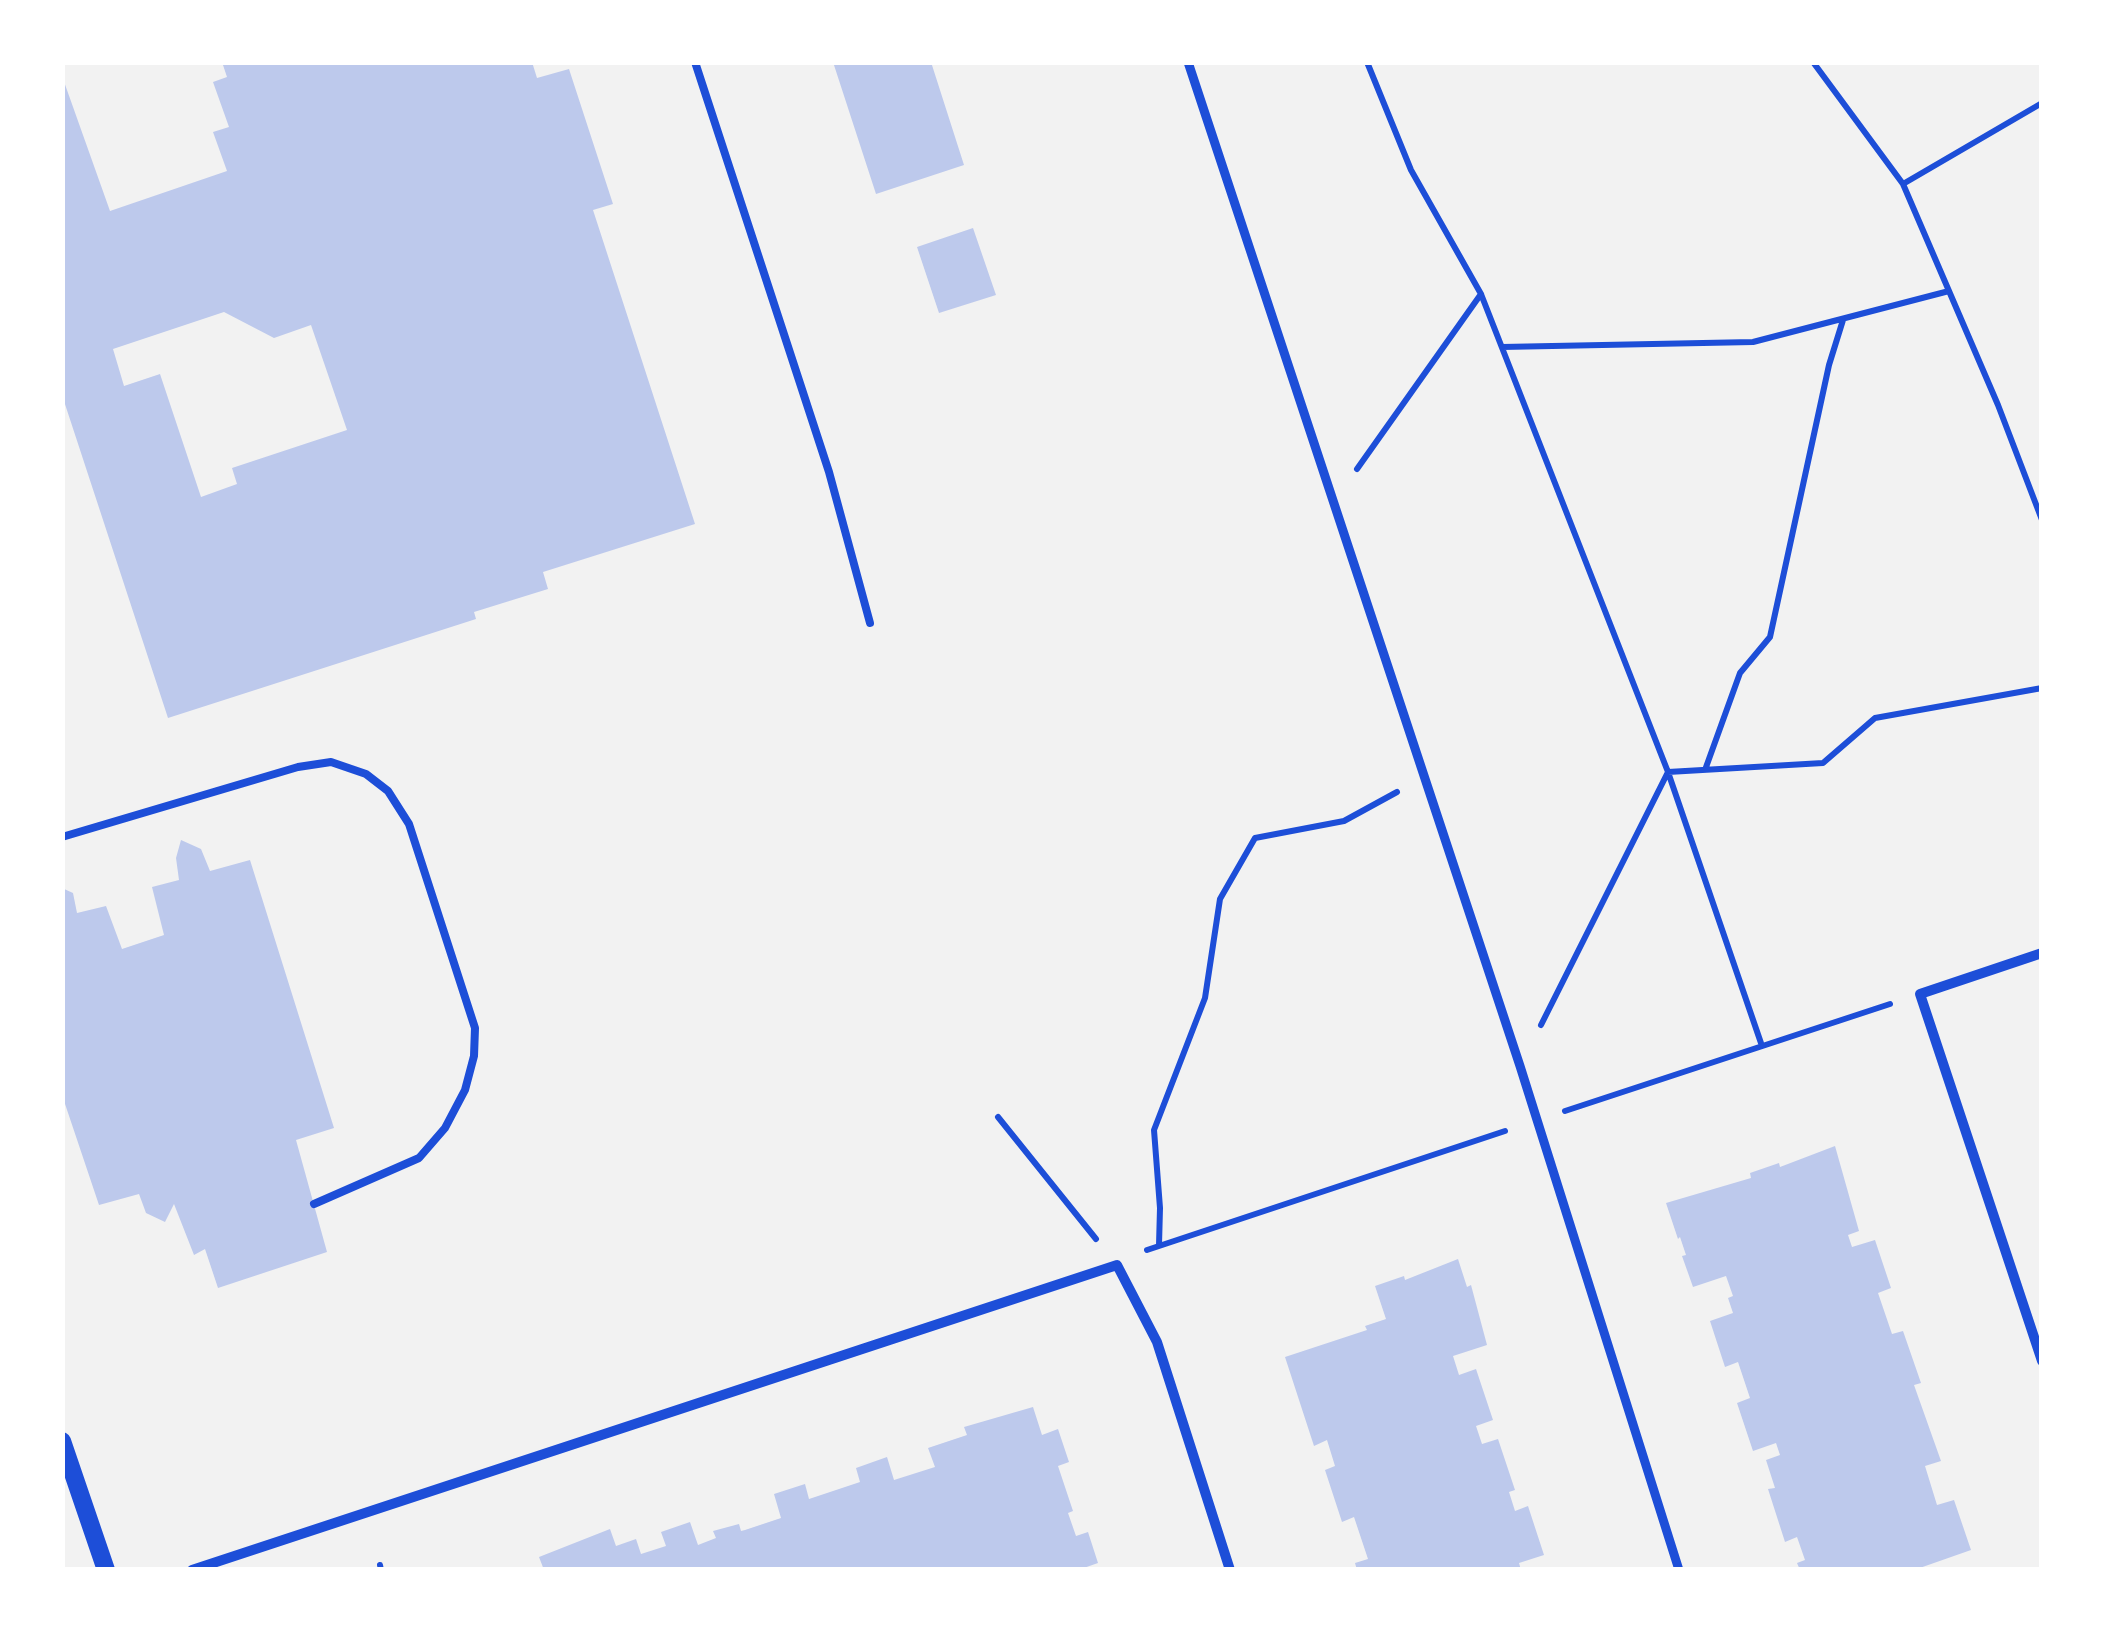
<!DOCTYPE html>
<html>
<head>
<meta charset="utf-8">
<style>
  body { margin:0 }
  #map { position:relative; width:2104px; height:1632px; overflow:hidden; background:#f2f2f2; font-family:"Nunito Sans",sans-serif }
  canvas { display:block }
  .frame { position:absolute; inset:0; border:65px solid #fff; pointer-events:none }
</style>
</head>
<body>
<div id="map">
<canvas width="2104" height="1632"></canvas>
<div class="frame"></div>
</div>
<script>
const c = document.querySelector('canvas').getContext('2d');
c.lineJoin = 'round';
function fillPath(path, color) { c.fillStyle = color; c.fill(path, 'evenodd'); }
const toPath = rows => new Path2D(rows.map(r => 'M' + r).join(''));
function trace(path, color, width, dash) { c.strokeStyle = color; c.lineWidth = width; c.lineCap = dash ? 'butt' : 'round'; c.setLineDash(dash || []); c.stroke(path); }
fillPath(toPath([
  [222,62,532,62,537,78,569,69,613,204,593,210,695,524,543,572,548,589,474,612,476,619,168,718,62,395,62,76,110,211,227,171,213,132,229,127,213,82,227,77],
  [224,312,274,338,311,325,347,430,232,468,237,484,201,497,160,374,124,386,113,349],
  [833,62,931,62,964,165,876,194],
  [973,228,996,295,939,313,917,247],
  [181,840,201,849,210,871,250,860,334,1128,296,1140,327,1252,218,1288,205,1249,194,1255,174,1204,165,1222,146,1213,139,1194,99,1205,62,1095,62,888,73,893,77,913,106,906,122,949,164,935,152,887,179,880,176,858],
  [1835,1146,1859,1231,1848,1235,1852,1247,1875,1240,1891,1288,1878,1293,1892,1334,1903,1331,1921,1383,1914,1385,1941,1461,1925,1466,1937,1505,1954,1500,1971,1550,1914,1570,1800,1570,1797,1563,1805,1560,1797,1537,1785,1542,1768,1489,1775,1488,1766,1460,1780,1455,1776,1443,1753,1451,1737,1403,1750,1398,1738,1362,1725,1367,1710,1321,1733,1313,1728,1298,1733,1296,1726,1276,1693,1287,1682,1256,1686,1255,1680,1237,1678,1239,1666,1203,1751,1178,1750,1173,1779,1163,1780,1167],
  [1458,1259,1467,1287,1471,1285,1487,1345,1453,1356,1459,1375,1476,1369,1493,1420,1476,1426,1482,1444,1498,1439,1515,1490,1509,1492,1515,1511,1528,1506,1544,1555,1519,1563,1521,1570,1357,1570,1355,1563,1368,1559,1354,1517,1342,1522,1325,1470,1335,1466,1327,1440,1314,1446,1285,1357,1367,1330,1365,1326,1386,1319,1375,1286,1404,1276,1405,1280],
  [1033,1407,1042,1435,1058,1429,1069,1462,1058,1466,1073,1511,1068,1513,1076,1536,1088,1532,1098,1563,1078,1570,544,1570,539,1557,610,1529,616,1546,636,1539,641,1554,666,1546,661,1532,690,1522,698,1545,716,1538,713,1531,739,1524,741,1531,745,1530,781,1518,774,1494,805,1484,809,1499,860,1482,856,1468,887,1457,894,1480,935,1467,928,1448,967,1435,964,1427]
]), '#bdc9ec');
trace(toPath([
  [1367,62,1411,170,1481,294,1668,772,1762,1046],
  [1813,62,1903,184,1998,405,2042,520],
  [1903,184,2042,103],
  [1502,347,1753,342,1949,291],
  [1357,469,1481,294],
  [1705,770,1740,673,1770,637,1829,365,1843,320],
  [1541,1025,1668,772,1823,763,1875,718,2042,688],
  [1565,1111,1890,1004],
  [998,1117,1096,1239],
  [1159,1245,1160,1208,1154,1130,1205,998,1220,899,1255,838,1344,821,1397,792],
  [1147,1250,1505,1131],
  [380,1565,381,1570]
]), '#1d4ed8', 6);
trace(toPath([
  [695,62,829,472,870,623],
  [62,837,298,767,331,762,366,774,388,791,409,824,475,1028,474,1056,465,1090,445,1128,419,1158,314,1204]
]), '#1d4ed8', 8);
trace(toPath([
  [1188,62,1520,1066,1679,1570]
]), '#1d4ed8', 9);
trace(toPath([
  [2042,953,1920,994,2042,1361],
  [192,1570,1117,1265,1157,1342,1230,1570]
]), '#1d4ed8', 10);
trace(toPath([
  [62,1441,106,1570]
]), '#1d4ed8', 18);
</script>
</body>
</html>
